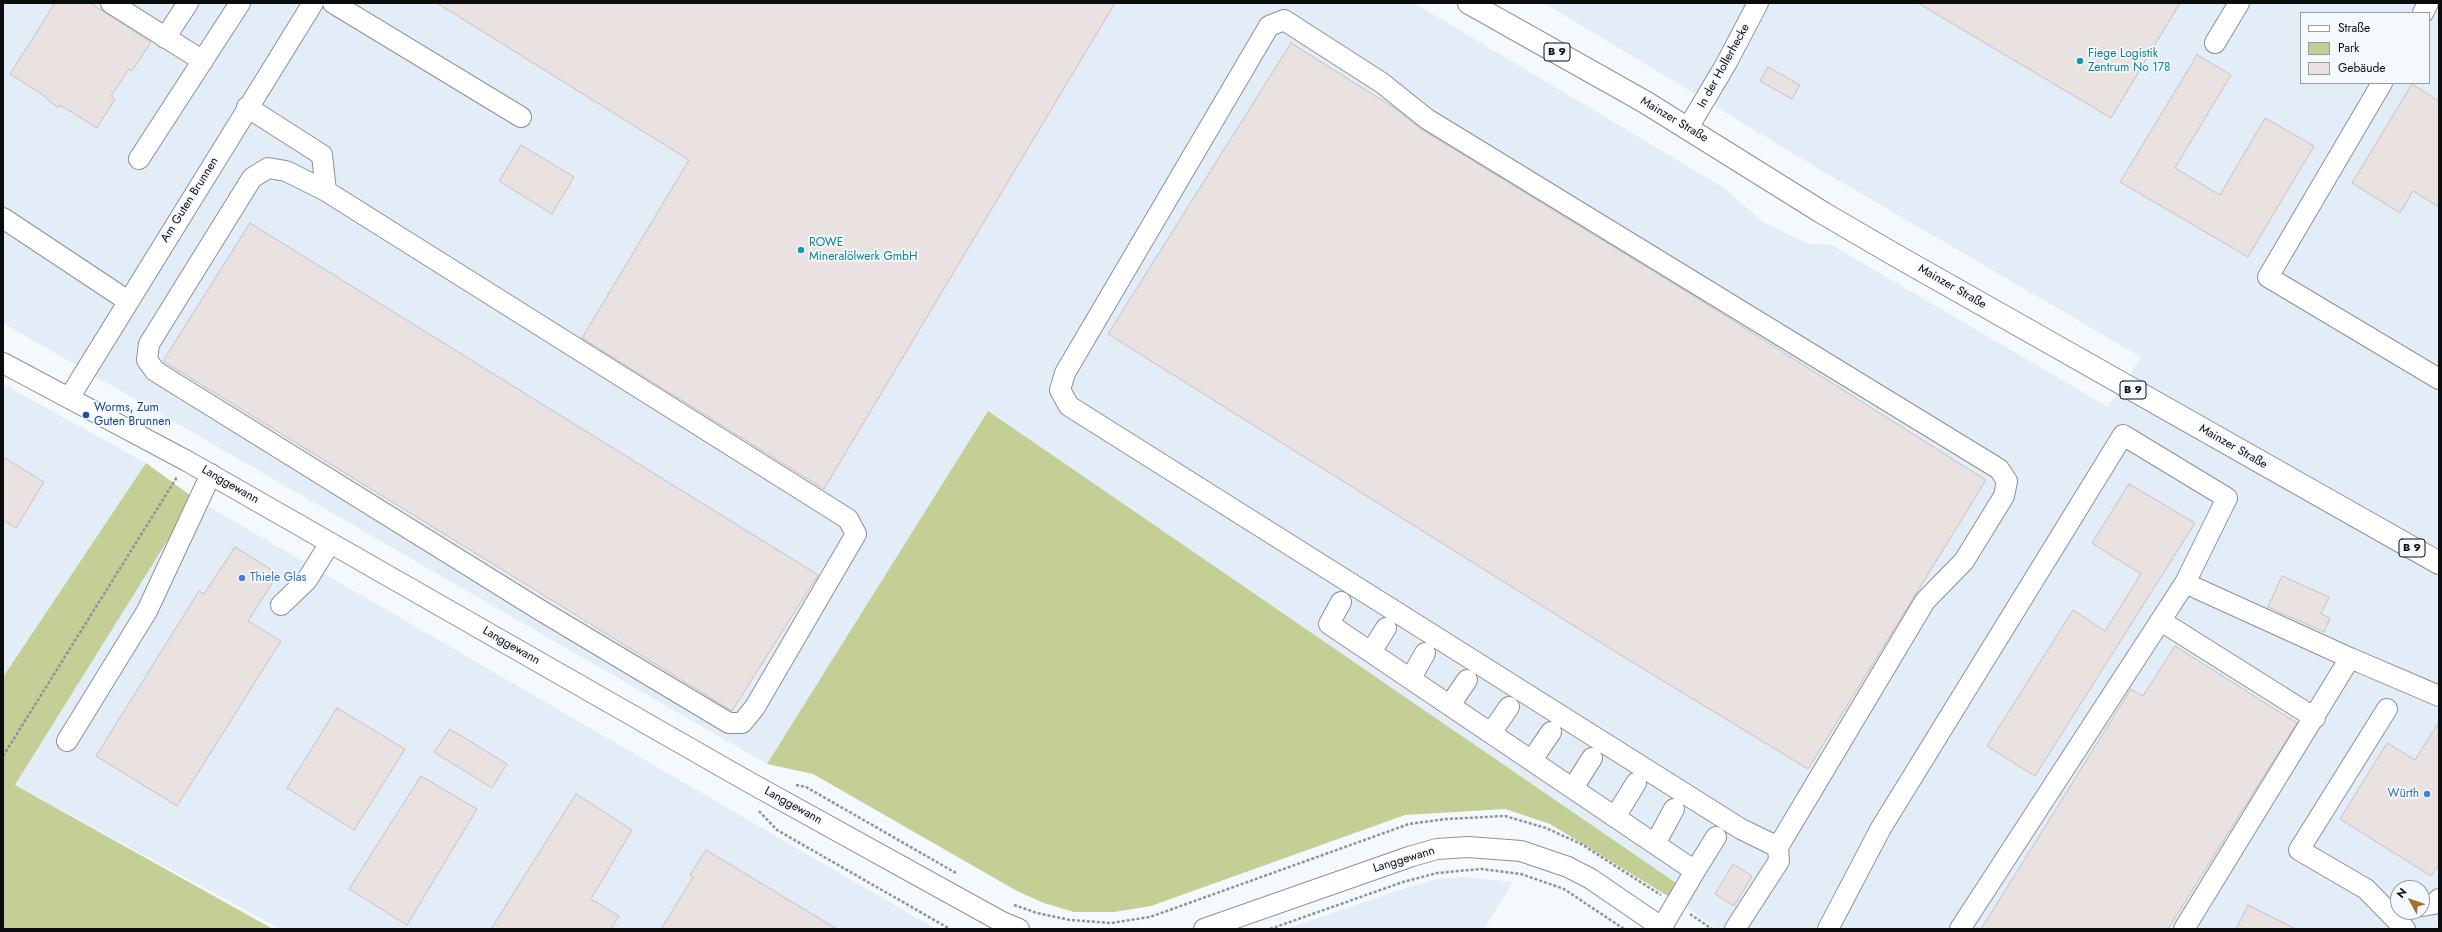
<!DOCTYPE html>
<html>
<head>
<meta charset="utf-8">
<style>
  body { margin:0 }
  #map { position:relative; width:2442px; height:932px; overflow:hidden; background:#f4f9fe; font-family:Jost,sans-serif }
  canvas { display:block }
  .frame { position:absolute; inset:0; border:4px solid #0b0c0e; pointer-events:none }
  .legend { position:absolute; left:2300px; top:12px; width:130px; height:72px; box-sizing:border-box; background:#f4f9fe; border:1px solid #979a9e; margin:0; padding:5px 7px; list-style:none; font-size:12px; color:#0b0c0e }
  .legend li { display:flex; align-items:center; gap:8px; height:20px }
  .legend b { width:20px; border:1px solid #979a9e }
  .north { position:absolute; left:2390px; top:880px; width:40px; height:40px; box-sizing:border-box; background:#f4f9fe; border:1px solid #979a9e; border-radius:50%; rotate:310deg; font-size:11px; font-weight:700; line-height:16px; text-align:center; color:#0b0c0e }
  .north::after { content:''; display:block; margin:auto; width:14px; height:18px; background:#a56f2a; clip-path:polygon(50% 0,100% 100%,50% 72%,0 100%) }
</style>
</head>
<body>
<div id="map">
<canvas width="2442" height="932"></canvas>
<div class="frame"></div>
<ul class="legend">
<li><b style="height:5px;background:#fff"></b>Straße</li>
<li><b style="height:11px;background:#c3cf94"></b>Park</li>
<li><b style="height:11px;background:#eae2e0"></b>Gebäude</li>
</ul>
<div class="north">N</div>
</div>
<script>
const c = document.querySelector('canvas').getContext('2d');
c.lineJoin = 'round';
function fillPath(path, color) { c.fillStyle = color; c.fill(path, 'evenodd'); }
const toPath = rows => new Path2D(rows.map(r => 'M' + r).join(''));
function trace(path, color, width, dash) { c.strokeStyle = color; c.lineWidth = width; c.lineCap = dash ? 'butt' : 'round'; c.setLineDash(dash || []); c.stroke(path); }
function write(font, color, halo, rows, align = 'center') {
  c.font = font + ' Jost,sans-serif'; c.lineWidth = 3.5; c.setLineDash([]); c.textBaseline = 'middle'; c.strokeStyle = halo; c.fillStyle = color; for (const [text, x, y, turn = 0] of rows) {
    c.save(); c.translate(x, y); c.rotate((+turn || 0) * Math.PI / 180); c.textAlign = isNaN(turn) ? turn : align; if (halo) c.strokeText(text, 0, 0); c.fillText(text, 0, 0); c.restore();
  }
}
fillPath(toPath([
  [3,3,1414,3,1724,188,1764,223,1810,244,1832,245,2108,407,2141,357,1814,166,1544,3,2439,3,2439,929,1717,929,988,411,767,764,3,323],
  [2301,13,2429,13,2429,83,2301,83],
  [2398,888,2422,888,2422,912,2398,912],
  [3,384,146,463,3,677],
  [194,498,936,929,280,929,15,785],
  [1466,877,1513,882,1484,929,1286,929,1405,888,1436,879]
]), '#e2edf8');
fillPath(toPath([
  [988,411,1679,885,1671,898,1550,824,1505,809,1405,815,1151,906,1114,912,1074,912,1044,903,1017,891,813,774,767,764],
  [146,463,194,498,15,785,273,929,3,929,3,677]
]), '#c3cf94');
const building = toPath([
  [55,3,90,3,151,42,132,71,129,69,111,96,115,99,97,128,60,105,58,108,43,95,10,74,55,3],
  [437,3,1115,3,824,489,582,338,689,160,437,3],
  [1918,3,2180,3,2111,118,1918,3],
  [1291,43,1396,109,1421,129,1697,298,1986,480,1808,769,1619,654,1108,334,1291,43],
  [2197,55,2231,75,2175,168,2220,195,2265,118,2314,146,2248,257,2120,182,2197,55],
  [1768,67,1800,85,1792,99,1760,81,1768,67],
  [2412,84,2439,101,2439,207,2413,191,2400,213,2352,183,2412,84],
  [521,145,574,177,552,214,499,181,521,145],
  [250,223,818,575,732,711,163,361,250,223],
  [3,457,44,482,16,528,3,520,3,457],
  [2129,484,2195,523,2035,776,1987,746,2073,610,2105,631,2141,574,2092,543,2129,484],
  [235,547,278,574,248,621,281,641,177,806,96,756,199,591,204,594,235,547],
  [2282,576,2329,597,2321,614,2330,618,2324,632,2268,607,2282,576],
  [2175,646,2297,723,2168,929,1981,929,2131,689,2143,696,2175,646],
  [337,708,405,749,354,830,287,788,337,708],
  [2439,722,2439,864,2431,876,2340,819,2387,743,2415,760,2439,722],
  [450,729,507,764,492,788,434,752,450,729],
  [421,776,477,809,407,925,349,889,421,776],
  [576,794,632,830,591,899,619,916,611,929,491,929,576,794],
  [706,850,837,929,661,929,693,877,690,875,706,850],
  [1733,864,1752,876,1734,906,1715,894,1733,864],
  [2248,905,2296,929,2236,929,2248,905]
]);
fillPath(building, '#eae2e0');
trace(building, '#c9c1bf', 1);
const minor = toPath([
  [111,3,203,61],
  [333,3,521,117],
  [2423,13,2428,3],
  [165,38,188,3],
  [2215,43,2239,3],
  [2382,83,2268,277,2439,379],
  [247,107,322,155,326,191,848,519,856,534,755,707,742,723,729,723,540,610,155,371,147,360,149,344,252,178,268,168,286,171,326,191],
  [1688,128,1726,64,1758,3],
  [139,159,240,3],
  [3,218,128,301],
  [3,363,187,461,747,781,1002,922,1019,929],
  [69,398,313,3],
  [1341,602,1329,624,1695,871,1662,927],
  [281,605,307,580,330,543],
  [2161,621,2315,718],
  [1371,652,1386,628],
  [1411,678,1425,653],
  [1450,705,1467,680],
  [2387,709,2299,850,2366,889,2405,929],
  [1491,733,1509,707],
  [67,741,147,611,211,474],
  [1532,760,1551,732],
  [1573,788,1592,758],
  [1615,817,1636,783],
  [1655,844,1674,809],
  [1695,871,1716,837],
  [2422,906,2434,904,2439,899],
  [1204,929,1412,856,1437,849,1468,847,1521,851,1568,867,1591,879,1664,929],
  [1735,929,1779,861,1778,847,1925,601,1964,561,2004,496,2007,481,1999,469,1427,119,1382,83,1284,20,1269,26,1065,373,1060,390,1069,406,1741,829,1778,847],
  [1828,929,1881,828,2123,435,2227,498,2185,583,2350,658],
  [1960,929,2185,583],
  [2184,929,2350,658,2439,696]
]);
const major = toPath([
  [1469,3,1645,102,1823,213,1895,255,2439,563]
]);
trace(minor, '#8c9195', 22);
trace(major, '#8c9195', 24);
trace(toPath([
  [3,756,177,477],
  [796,785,806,787,956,873],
  [759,811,777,830,950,929],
  [1014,905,1037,913,1070,920,1111,923,1150,917,1409,824,1446,819,1505,816,1546,828,1581,844,1661,895],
  [1690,914,1712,929],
  [1270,929,1403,882,1437,873,1481,869,1521,874,1564,889,1624,929]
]), '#909396', 2.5, [3, 2]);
trace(minor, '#fff', 20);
trace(major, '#fff', 22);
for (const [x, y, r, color] of [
  [2080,61,4,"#0f9aa8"],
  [801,250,4,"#0f9aa8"],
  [86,415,4,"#1a4fb4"],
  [242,578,4,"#3f7fe0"],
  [2427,794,4,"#3f7fe0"]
]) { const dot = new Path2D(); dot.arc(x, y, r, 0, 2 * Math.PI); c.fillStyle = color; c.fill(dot); trace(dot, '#f4f9fe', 1.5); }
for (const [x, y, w] of [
  [1557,52,26],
  [2133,390,26],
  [2412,548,26]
]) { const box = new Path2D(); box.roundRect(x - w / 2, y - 9, w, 18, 3); c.fillStyle = '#f4f9fe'; c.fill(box); trace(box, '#0b0c0e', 1); }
write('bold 11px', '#0b0c0e', null, [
  ["B 9",1557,52],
  ["B 9",2133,390],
  ["B 9",2412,548]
]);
write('12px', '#0d838f', '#f4f9fe', [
  ["Fiege Logistik",2088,54],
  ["Zentrum No 178",2088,68],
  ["ROWE",809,243],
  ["Mineralölwerk GmbH",809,257]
], 'left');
write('12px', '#0b0c0e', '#f4f9fe', [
  ["In der Hollerhecke",1724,66,-61],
  ["Mainzer Straße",1674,120,31],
  ["Am Guten Brunnen",190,200,-58],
  ["Mainzer Straße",1952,287,30],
  ["Mainzer Straße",2233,447,30],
  ["Langgewann",230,485,30],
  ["Langgewann",511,646,30],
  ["Langgewann",793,806,29],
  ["Langgewann",1404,860,-17]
]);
write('12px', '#164399', '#f4f9fe', [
  ["Worms, Zum",94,408],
  ["Guten Brunnen",94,422]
], 'left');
write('12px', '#366cbe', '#f4f9fe', [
  ["Thiele Glas",250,578],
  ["Würth",2419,794,"right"]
], 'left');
</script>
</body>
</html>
